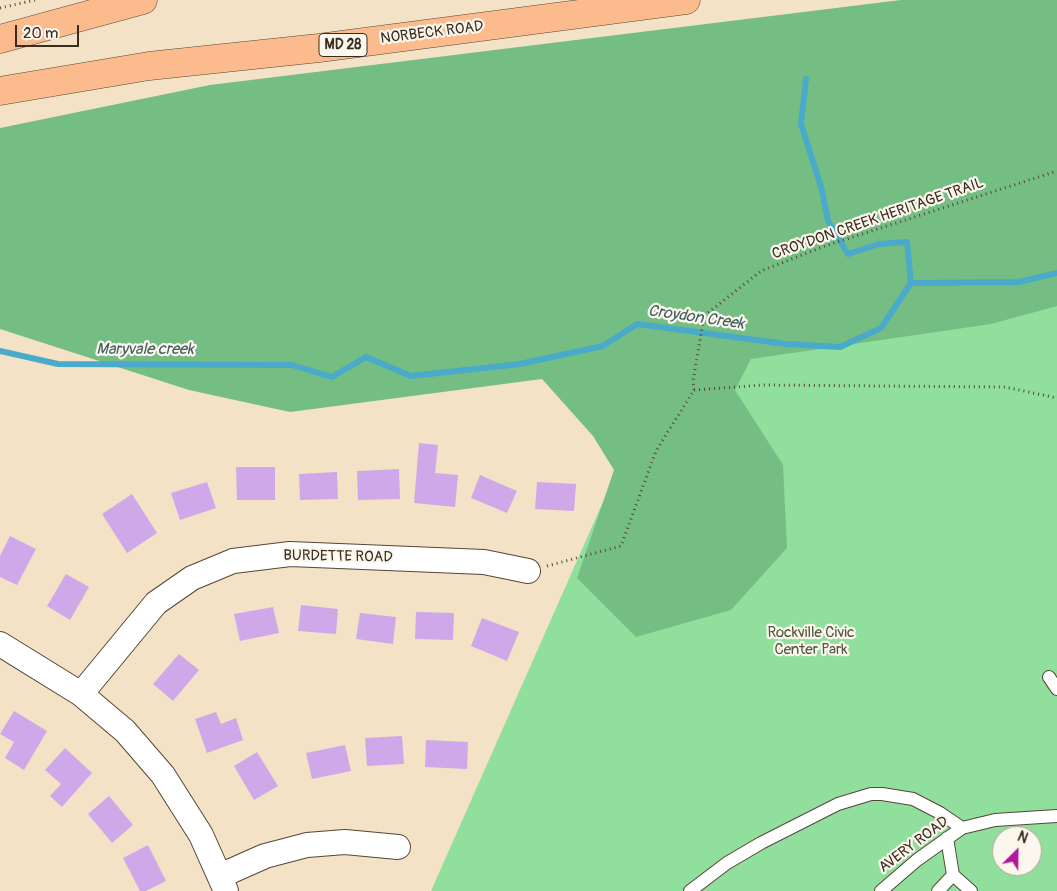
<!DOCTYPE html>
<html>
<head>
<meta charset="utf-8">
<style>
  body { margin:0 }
  #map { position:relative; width:1057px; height:891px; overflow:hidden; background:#f3e2c6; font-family:Pangolin,sans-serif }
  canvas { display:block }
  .north { position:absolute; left:992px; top:826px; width:50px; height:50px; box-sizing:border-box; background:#fbf7ec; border:1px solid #aea59a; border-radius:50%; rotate:23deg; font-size:14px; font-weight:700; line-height:20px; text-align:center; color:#3b2a1e }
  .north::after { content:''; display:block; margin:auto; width:18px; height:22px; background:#b5179e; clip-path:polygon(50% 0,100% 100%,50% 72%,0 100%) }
  .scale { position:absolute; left:15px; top:25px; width:64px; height:22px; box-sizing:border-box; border:2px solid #3b2a1e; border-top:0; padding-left:6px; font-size:15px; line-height:18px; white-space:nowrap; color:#3b2a1e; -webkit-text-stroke:4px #fbf7ec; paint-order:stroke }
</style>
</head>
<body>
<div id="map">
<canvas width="1057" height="891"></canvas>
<div class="north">N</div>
<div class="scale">20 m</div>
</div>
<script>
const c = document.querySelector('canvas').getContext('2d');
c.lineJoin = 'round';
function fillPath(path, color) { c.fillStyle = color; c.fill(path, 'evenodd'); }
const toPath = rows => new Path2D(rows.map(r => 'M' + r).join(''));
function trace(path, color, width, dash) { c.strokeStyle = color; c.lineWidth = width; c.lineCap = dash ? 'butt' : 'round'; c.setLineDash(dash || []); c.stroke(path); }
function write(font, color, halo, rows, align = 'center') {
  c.font = font + ' Pangolin,sans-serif'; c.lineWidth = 4.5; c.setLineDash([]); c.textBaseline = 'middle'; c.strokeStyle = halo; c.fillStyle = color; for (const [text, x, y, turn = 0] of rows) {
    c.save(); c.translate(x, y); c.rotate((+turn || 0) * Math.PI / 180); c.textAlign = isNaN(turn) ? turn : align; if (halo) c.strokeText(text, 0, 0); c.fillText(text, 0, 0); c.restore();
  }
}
fillPath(toPath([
  [1057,25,1057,891,431,891,690,305],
  [1002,836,1032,836,1032,866,1002,866]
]), '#91df9d');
fillPath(toPath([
  [901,0,1057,0,1057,306,991,324,751,359,735,390,783,465,787,548,731,610,636,637,577,578,614,470,593,436,542,379,290,412,189,390,0,329,0,128,210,85]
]), '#74be84');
trace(toPath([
  [806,79,801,124,822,190,828,221,848,254,879,244,907,242,911,283],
  [0,351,58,364,292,365,332,377,366,357,411,376,520,364,603,346,637,324,786,344,840,347,881,328,911,283,1019,282,1057,273]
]), '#4aaac9', 6);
fillPath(toPath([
  [419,443,438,445,435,473,458,475,455,507,414,503],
  [236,467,275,467,275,500,237,500],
  [399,469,400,499,358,500,357,471],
  [337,472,338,499,300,500,299,474],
  [480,475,517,491,507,513,471,498],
  [207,482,216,508,180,520,171,493],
  [537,482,576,484,574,511,535,509],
  [132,494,157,533,127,553,102,514],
  [10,536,36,549,17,585,0,577,0,556],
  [66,574,89,587,70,620,47,606],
  [301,605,338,609,336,634,298,631],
  [273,607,279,633,240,641,234,614],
  [416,612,454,613,453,640,415,639],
  [360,613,396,617,393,644,356,639],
  [482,618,519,632,507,661,471,646],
  [179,654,199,670,173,701,153,684],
  [14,711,47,731,24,770,5,758,14,742,0,734],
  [216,712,221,724,236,718,243,740,207,753,195,719],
  [402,736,404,764,367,766,365,738],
  [426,740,468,742,467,769,425,767],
  [345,745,351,771,312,779,306,753],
  [65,748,92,773,62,807,50,796,61,784,45,770],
  [257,752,278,786,254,800,234,766],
  [109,796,133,825,112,843,88,814],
  [148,845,166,881,146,891,140,891,123,858]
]), '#cfa8e9');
const service = toPath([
  [1049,677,1057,689],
  [947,838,953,875,971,891],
  [690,891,727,863,761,843,838,804,871,794,882,794,913,799,940,813,962,828],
  [881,891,917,860,962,828,995,820,1057,816],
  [938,891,953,875]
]);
const minor = toPath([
  [0,644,81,694,125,731,163,775,201,835,226,891],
  [81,694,156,603,192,578,233,561,290,554,484,562,528,571],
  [220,876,265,856,307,845,345,842,398,847]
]);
const primary = toPath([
  [0,39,143,0],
  [0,91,149,66,319,48,686,0]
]);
trace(service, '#574637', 14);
trace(minor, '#574637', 26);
trace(primary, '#574637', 29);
trace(toPath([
  [0,8,35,0],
  [694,390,763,385,1005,387,1057,398],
  [547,566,621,546,656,451,694,390,693,381,704,316,761,271,825,246,1057,171]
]), '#574637', 3, [1, 4]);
trace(service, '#fff', 12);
trace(minor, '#fff', 24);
trace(primary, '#fbbb8c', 28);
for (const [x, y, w] of [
  [343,45,48]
]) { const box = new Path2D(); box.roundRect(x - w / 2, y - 11.5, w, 23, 4); c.fillStyle = '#fbf7ec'; c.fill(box); trace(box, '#3b2a1e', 1); }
write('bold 14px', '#3b2a1e', null, [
  ["MD 28",343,45]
]);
write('15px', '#3b2a1e', '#fbf7ec', [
  ["NORBECK ROAD",432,33,-7],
  ["CROYDON CREEK HERITAGE TRAIL",878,219,-19],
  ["BURDETTE ROAD",338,557,1],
  ["AVERY ROAD",914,845,-37]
]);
write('15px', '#50573e', '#fbf7ec', [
  ["Rockville Civic",811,633],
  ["Center Park",811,650]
]);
write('italic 16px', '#415d62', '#fbf7ec', [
  ["Croydon Creek",696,318,8],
  ["Maryvale creek",145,350]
]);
</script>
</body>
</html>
